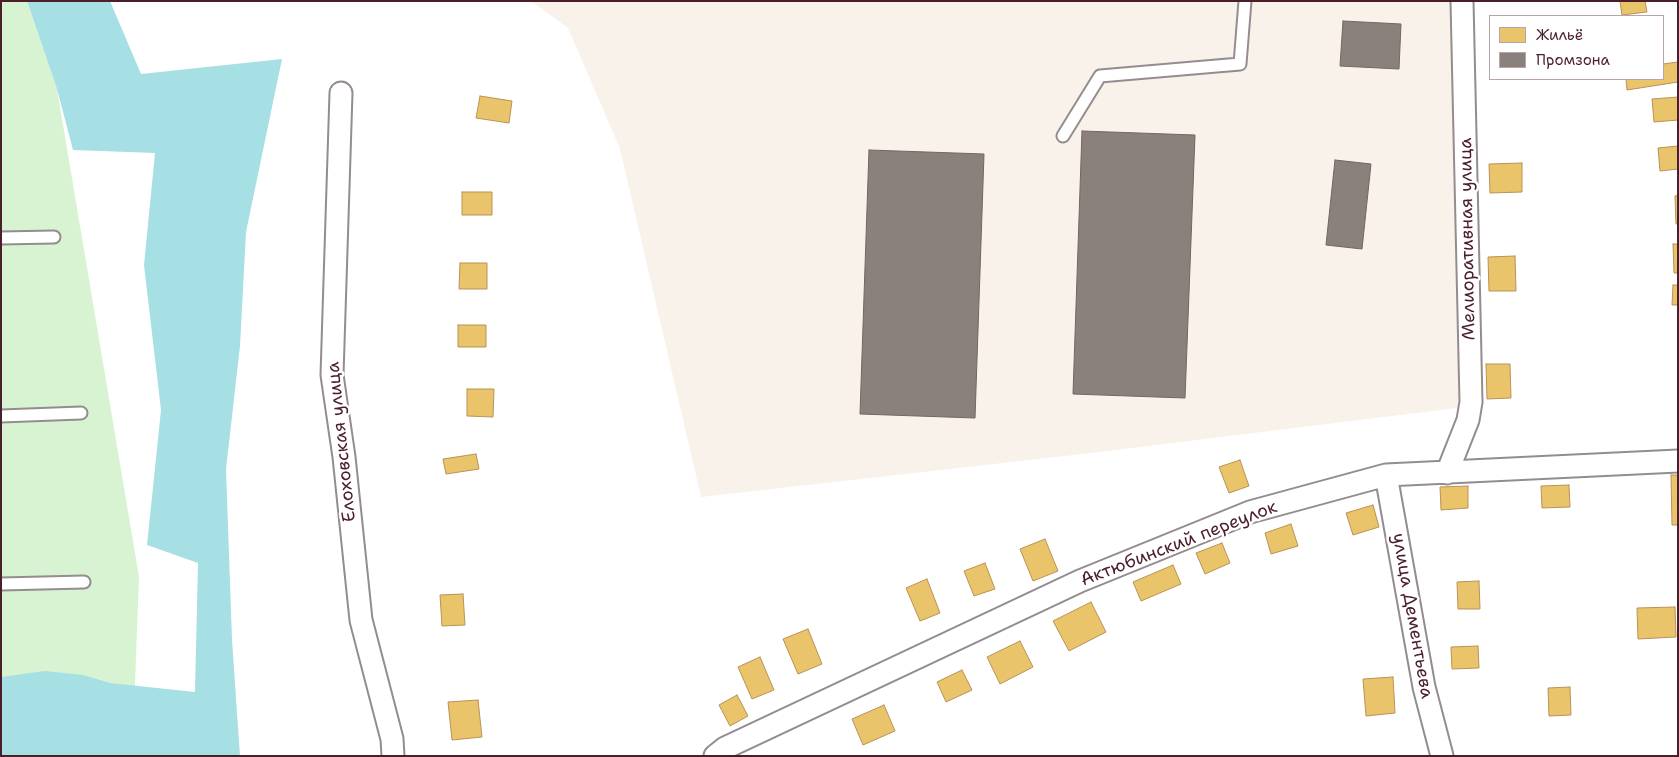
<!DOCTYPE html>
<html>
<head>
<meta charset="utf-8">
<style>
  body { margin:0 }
  #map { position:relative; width:1679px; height:757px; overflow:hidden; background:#fff; font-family:"Shantell Sans",sans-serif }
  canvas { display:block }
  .frame { position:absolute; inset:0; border:2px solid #4a1f2b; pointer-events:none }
  .legend { position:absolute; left:1489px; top:15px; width:175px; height:65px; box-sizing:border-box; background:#fff; border:1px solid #b7a5aa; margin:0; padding:6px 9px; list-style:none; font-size:15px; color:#4a1f2b }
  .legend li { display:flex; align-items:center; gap:10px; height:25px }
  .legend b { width:25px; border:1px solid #b7a5aa }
</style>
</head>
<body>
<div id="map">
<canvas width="1679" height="757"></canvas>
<div class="frame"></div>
<ul class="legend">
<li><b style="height:14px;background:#e9c46a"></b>Жильё</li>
<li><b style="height:14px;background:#8a817c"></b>Промзона</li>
</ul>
</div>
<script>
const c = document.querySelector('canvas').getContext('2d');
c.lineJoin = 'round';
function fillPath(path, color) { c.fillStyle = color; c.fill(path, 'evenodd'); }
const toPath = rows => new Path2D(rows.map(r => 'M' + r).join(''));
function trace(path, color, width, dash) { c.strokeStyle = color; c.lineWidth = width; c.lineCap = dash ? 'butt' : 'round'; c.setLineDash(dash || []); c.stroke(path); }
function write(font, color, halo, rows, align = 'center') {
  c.font = font + ' "Shantell Sans",sans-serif'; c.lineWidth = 5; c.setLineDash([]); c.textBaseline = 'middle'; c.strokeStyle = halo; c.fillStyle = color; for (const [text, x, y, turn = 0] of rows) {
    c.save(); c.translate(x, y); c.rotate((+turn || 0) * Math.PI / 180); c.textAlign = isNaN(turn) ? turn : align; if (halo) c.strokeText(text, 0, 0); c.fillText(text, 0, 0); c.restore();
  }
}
fillPath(toPath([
  [531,1,1456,1,1465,407,1083,454,701,497,620,149,568,28]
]), '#f8f2eb');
fillPath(toPath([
  [1,1,27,1,57,89,139,577,134,710,1,756]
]), '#d7f3d1');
fillPath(toPath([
  [27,1,110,1,141,74,282,59,246,232,240,346,226,469,232,640,240,756,1,756,1,677,45,671,83,675,110,683,195,692,198,563,147,545,161,410,144,265,155,153,73,150,57,89]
]), '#a6dfe4');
const homes = toPath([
  [1620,1,1645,1,1647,12,1622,15,1620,1],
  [1678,62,1678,82,1627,90,1626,79,1663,79,1663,64,1678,62],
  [480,96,512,101,509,123,476,118,480,96],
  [1678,97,1678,120,1654,122,1652,99,1678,97],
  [1678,146,1678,169,1660,171,1658,148,1678,146],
  [1522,163,1522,192,1490,193,1489,164,1522,163],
  [462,192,492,192,492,215,462,215,462,192],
  [1678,195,1678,224,1676,224,1675,196,1678,195],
  [1673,244,1678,244,1678,273,1674,273,1673,244],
  [1515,256,1516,291,1489,291,1488,257,1515,256],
  [460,263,487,263,487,289,459,289,460,263],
  [1673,285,1678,285,1678,305,1672,305,1673,285],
  [458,325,486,325,486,347,458,347,458,325],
  [1486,364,1510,364,1511,398,1487,399,1486,364],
  [467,389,494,389,493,417,467,416,467,389],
  [476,454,479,469,446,474,443,459,476,454],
  [1240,460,1249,486,1229,493,1219,467,1240,460],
  [1671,475,1678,475,1678,525,1672,525,1671,475],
  [1569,485,1570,507,1542,508,1541,486,1569,485],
  [1468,486,1468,508,1441,510,1440,487,1468,486],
  [1373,505,1379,527,1353,535,1346,513,1373,505],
  [1291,524,1298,546,1271,554,1265,533,1291,524],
  [1045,539,1058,571,1033,581,1020,549,1045,539],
  [1222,543,1230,563,1205,574,1196,553,1222,543],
  [985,563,995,589,974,596,964,571,985,563],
  [1173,565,1181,584,1141,601,1133,582,1173,565],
  [927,579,940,613,920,621,906,588,927,579],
  [1479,581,1480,609,1458,609,1457,582,1479,581],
  [463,594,465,625,442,626,440,595,463,594],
  [1091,602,1106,632,1069,651,1053,621,1091,602],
  [1675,607,1676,637,1638,639,1637,608,1675,607],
  [808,629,822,664,798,674,783,639,808,629],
  [1020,641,1033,667,1000,684,987,657,1020,641],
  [1478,646,1479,668,1452,669,1451,647,1478,646],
  [760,657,774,690,752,699,738,667,760,657],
  [962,670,972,690,946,702,937,682,962,670],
  [1393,677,1395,713,1366,716,1363,679,1393,677],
  [1570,687,1571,715,1549,716,1548,688,1570,687],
  [737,695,748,716,730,726,719,705,737,695],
  [478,700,482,737,452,740,448,702,478,700],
  [884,705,895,731,863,745,852,719,884,705]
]);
fillPath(homes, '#e9c46a');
trace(homes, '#b99257', 1);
const industry = toPath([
  [1343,21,1401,24,1399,69,1340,66,1343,21],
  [1082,131,1195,135,1185,398,1073,394,1082,131],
  [869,150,984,154,975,418,860,414,869,150],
  [1335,160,1371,164,1362,249,1326,245,1335,160]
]);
fillPath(industry, '#8a817c');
trace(industry, '#776464', 1);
const service = toPath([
  [1063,136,1100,76,1240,64,1245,1],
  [1,238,54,237],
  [1,416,81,413],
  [1,584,84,582]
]);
const minor = toPath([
  [341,93,332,375,344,457,361,620,392,739,393,756],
  [1447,473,1468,420,1471,402,1462,1],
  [1386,475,1424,687,1442,756],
  [715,756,725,748,1080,581,1250,512,1386,475,1678,461]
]);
trace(service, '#948c8e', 15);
trace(minor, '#948c8e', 25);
trace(service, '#fff', 11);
trace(minor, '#fff', 21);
write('18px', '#4a1f2b', '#fff', [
  ["Мелиоративная улица",1468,239,-91],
  ["Елоховская улица",342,442,-96],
  ["Актюбинский переулок",1179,544,-21],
  ["улица Дементьева",1412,616,80]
]);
</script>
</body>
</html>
